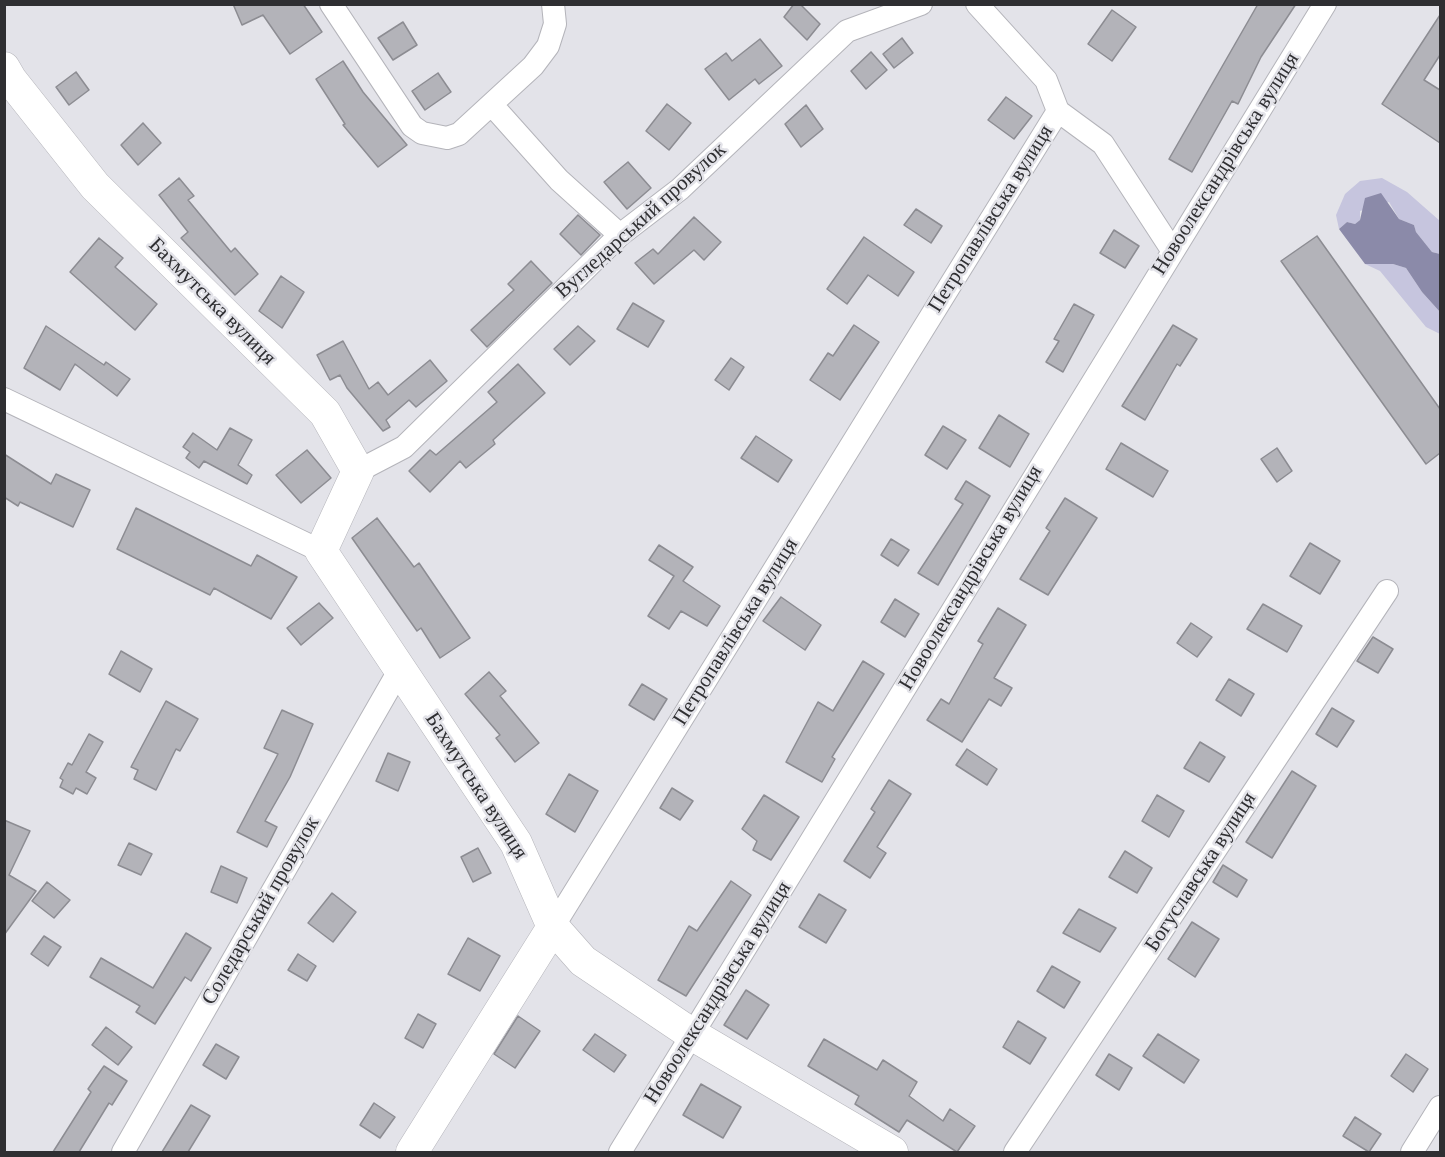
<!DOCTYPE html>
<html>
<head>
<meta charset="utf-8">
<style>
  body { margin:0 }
  #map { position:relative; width:1445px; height:1157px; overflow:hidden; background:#e3e3e9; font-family:Georgia,serif }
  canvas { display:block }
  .frame { position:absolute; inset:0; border:6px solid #2f2f32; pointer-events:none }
</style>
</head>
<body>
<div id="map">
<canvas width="1445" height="1157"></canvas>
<div class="frame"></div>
</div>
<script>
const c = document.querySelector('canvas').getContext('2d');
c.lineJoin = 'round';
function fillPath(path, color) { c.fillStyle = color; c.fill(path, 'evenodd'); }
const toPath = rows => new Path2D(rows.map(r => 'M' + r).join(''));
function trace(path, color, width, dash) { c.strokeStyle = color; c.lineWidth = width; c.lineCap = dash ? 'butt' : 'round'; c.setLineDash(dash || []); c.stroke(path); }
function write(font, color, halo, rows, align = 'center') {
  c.font = font + ' Georgia,serif'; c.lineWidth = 5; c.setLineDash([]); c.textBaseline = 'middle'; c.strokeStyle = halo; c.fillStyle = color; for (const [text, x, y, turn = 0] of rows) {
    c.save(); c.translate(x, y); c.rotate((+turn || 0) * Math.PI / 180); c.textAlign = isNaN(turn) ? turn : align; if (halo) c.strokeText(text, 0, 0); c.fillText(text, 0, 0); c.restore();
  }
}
fillPath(toPath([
  [1382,178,1407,192,1440,221,1440,254,1432,252,1416,232,1414,225,1399,219,1389,202,1360,211,1360,220,1355,224,1347,222,1339,229,1336,215,1345,194,1360,181],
  [1365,264,1393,264,1406,268,1422,292,1440,312,1440,334,1426,327,1380,271]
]), '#c6c5de');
fillPath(toPath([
  [1381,193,1399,219,1414,225,1416,232,1432,252,1440,254,1440,312,1422,292,1406,268,1393,264,1365,264,1339,229,1347,222,1355,224,1360,220,1365,198]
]), '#8b8aa9');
const building = toPath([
  [233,4,303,4,322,32,290,54,263,15,242,25,233,4],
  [794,4,800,4,820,24,807,40,784,17,794,4],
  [1258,4,1296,4,1261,57,1238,104,1232,101,1192,172,1169,159,1258,4],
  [1112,10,1136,27,1112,61,1088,44,1112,10],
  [1440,15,1440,55,1424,80,1440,90,1440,143,1382,104,1440,15],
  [403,22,417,45,393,60,378,38,403,22],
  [902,38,913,53,894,68,883,54,902,38],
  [760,39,782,66,759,84,755,79,729,100,705,69,726,53,732,61,760,39],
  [871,52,887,70,866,89,851,71,871,52],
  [343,61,363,92,407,145,378,167,343,125,345,124,316,79,343,61],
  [76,72,89,90,69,105,56,87,76,72],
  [438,73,451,92,425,110,412,91,438,73],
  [1006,97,1032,116,1014,139,988,120,1006,97],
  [667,104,691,123,669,150,646,131,667,104],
  [806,105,823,129,801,147,785,124,806,105],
  [143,123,161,143,138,165,121,145,143,123],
  [628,162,651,188,627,209,604,182,628,162],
  [179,178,194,196,188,200,231,252,235,248,258,274,235,295,181,238,188,232,159,195,179,178],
  [916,209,942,226,931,243,904,225,916,209],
  [578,215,600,235,581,255,560,234,578,215],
  [694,217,721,242,704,260,694,250,654,284,635,263,653,249,658,254,694,217],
  [1114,230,1139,246,1125,268,1100,253,1114,230],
  [1317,236,1440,409,1440,453,1426,464,1281,261,1317,236],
  [864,237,914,272,898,296,868,275,847,304,827,289,864,237],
  [99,238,123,258,115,267,157,304,135,330,70,272,99,238],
  [531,261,552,283,487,347,471,330,514,290,508,284,531,261],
  [281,276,304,292,282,328,259,311,281,276],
  [633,303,664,321,648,347,617,329,633,303],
  [1074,304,1094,315,1063,372,1046,362,1059,341,1054,339,1074,304],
  [854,325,879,342,840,400,810,380,828,353,833,356,854,325],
  [1173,325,1197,339,1180,366,1177,364,1145,420,1122,406,1173,325],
  [46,326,104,365,106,362,130,379,117,396,75,364,60,390,24,368,46,326],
  [578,326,595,341,570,365,554,349,578,326],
  [343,341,369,389,378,382,388,395,430,360,447,381,416,407,409,400,386,420,390,427,383,431,347,388,340,375,330,380,317,355,343,341],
  [731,358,744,367,729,390,715,380,731,358],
  [518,364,545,393,493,440,495,444,466,468,460,461,430,492,409,471,430,450,436,455,497,402,488,392,518,364],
  [999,415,1029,434,1010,467,979,448,999,415],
  [943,426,966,440,947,469,925,455,943,426],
  [230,428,252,440,238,465,252,475,247,484,204,461,199,468,186,458,190,452,183,447,193,433,217,450,230,428],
  [756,436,792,460,778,482,741,458,756,436],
  [1121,443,1168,471,1153,497,1106,469,1121,443],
  [1277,448,1292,471,1277,482,1261,459,1277,448],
  [307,450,331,478,301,503,276,475,307,450],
  [4,454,51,484,56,474,90,490,73,527,20,502,18,506,4,497,4,454],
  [966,481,990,496,938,585,918,573,963,504,955,499,966,481],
  [1065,498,1097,518,1048,595,1020,579,1050,531,1046,528,1065,498],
  [136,508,251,566,257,555,297,577,271,619,214,588,210,595,117,549,136,508],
  [377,518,414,567,419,563,470,638,440,658,421,628,417,631,352,538,377,518],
  [891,539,909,550,898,566,881,555,891,539],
  [1310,543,1340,561,1320,594,1290,576,1310,543],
  [659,545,693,567,683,581,720,606,707,626,681,611,669,629,648,616,674,576,649,560,659,545],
  [781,597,821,625,805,650,763,621,781,597],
  [895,599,919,614,905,637,881,622,895,599],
  [319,603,333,618,301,645,287,628,319,603],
  [1263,604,1302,626,1287,652,1247,629,1263,604],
  [998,608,1026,625,994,678,1012,688,1001,706,989,699,962,742,927,720,941,699,949,704,983,644,978,641,998,608],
  [1191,623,1212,637,1197,657,1177,643,1191,623],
  [1373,637,1393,649,1378,673,1357,661,1373,637],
  [121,651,152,669,140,692,109,674,121,651],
  [863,661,884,674,832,757,835,759,822,782,786,762,818,702,833,711,863,661],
  [489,672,506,691,500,696,539,743,515,762,496,738,500,735,465,694,489,672],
  [1229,679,1254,694,1241,716,1216,700,1229,679],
  [642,684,667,699,654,720,629,705,642,684],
  [166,701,198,719,180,751,176,749,156,790,134,779,138,770,131,767,166,701],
  [1332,708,1354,721,1337,747,1316,734,1332,708],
  [282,710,313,724,290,777,265,821,277,827,267,847,237,832,278,754,264,748,282,710],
  [89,734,103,742,86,772,96,778,87,794,76,788,73,794,60,787,63,780,60,778,68,763,72,765,89,734],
  [1200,742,1225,757,1209,782,1184,768,1200,742],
  [967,749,997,769,987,785,956,765,967,749],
  [388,753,410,762,398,791,376,781,388,753],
  [1292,771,1316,786,1272,858,1246,842,1292,771],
  [569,774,598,791,575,832,546,814,569,774],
  [889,780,911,794,877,847,886,853,870,878,844,861,875,812,871,809,889,780],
  [672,788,693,801,680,820,660,808,672,788],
  [764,795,799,817,771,860,753,850,757,841,742,829,764,795],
  [1157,795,1184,811,1169,837,1142,821,1157,795],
  [4,820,30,831,9,875,36,891,4,935,4,820],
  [129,843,152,854,141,875,118,865,129,843],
  [478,848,491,873,473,882,461,857,478,848],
  [1125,851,1152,868,1137,893,1109,877,1125,851],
  [1223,865,1247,880,1237,897,1213,882,1223,865],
  [221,866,247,878,237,903,211,892,221,866],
  [731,881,751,895,686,996,658,980,689,926,697,931,731,881],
  [47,882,70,900,54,918,32,901,47,882],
  [332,893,356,912,333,942,308,923,332,893],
  [819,894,846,910,826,943,799,927,819,894],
  [1079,909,1116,928,1100,952,1063,933,1079,909],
  [1192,922,1219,939,1195,977,1168,959,1192,922],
  [186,933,211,948,191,981,185,977,155,1024,136,1012,140,1006,90,977,101,958,153,988,186,933],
  [44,936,61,947,48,966,31,954,44,936],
  [468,938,500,956,480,991,448,974,468,938],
  [298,954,316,966,307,981,288,970,298,954],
  [1052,966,1080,982,1064,1008,1037,991,1052,966],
  [746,990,769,1005,747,1039,724,1025,746,990],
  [418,1014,436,1024,423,1048,405,1038,418,1014],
  [518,1016,540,1031,515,1068,494,1054,518,1016],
  [1018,1021,1046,1038,1030,1064,1003,1047,1018,1021],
  [106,1027,132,1047,118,1065,92,1045,106,1027],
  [595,1034,626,1055,614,1072,583,1050,595,1034],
  [1158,1034,1199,1060,1184,1083,1143,1056,1158,1034],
  [824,1039,877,1070,883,1060,917,1082,909,1096,943,1121,950,1109,975,1126,957,1152,907,1120,899,1132,855,1104,859,1096,808,1066,824,1039],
  [216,1044,239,1057,226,1079,203,1065,216,1044],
  [1109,1054,1132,1068,1119,1090,1096,1075,1109,1054],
  [1406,1054,1428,1069,1413,1092,1391,1076,1406,1054],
  [104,1066,127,1081,112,1105,109,1103,79,1152,53,1152,91,1092,88,1089,104,1066],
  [701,1084,741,1107,723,1138,683,1115,701,1084],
  [374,1103,395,1117,380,1138,360,1125,374,1103],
  [191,1105,210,1116,188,1152,162,1152,191,1105],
  [1355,1117,1381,1134,1369,1152,1343,1136,1355,1117]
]);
fillPath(building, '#b3b3b9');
trace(building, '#8c8c92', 1.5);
const street = toPath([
  [331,4,412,126,422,133,447,138,459,134,533,66,548,46,555,24,553,4],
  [977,4,1046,80,1058,111,1103,144,1172,250],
  [492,105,559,180,620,235],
  [4,399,321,551],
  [358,471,404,447,620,235,680,189,847,31,921,4],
  [553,927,1058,111],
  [123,1152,400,669],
  [620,1152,1325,4],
  [1015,1152,1387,591],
  [1412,1152,1440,1107]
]);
const secondary = toPath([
  [4,68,11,80,95,186,325,413,358,471,321,551,516,843,553,927,583,961,693,1035,892,1152],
  [412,1152,553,927]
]);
trace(street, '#b4b4ba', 24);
trace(secondary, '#b4b4ba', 33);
trace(street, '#fff', 22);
trace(secondary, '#fff', 32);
write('21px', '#2f2f32', '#e3e3e9', [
  ["Новоолександрівська вулиця",1226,164,-58],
  ["Петропавлівська вулиця",991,219,-58],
  ["Вугледарський провулок",641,221,-42],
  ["Бахмутська вулиця",212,302,45],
  ["Новоолександрівська вулиця",971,578,-59],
  ["Петропавлівська вулиця",736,632,-58],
  ["Бахмутська вулиця",476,786,57],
  ["Богуславська вулиця",1201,872,-57],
  ["Соледарський провулок",261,911,-60],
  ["Новоолександрівська вулиця",718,993,-58]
]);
</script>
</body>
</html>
